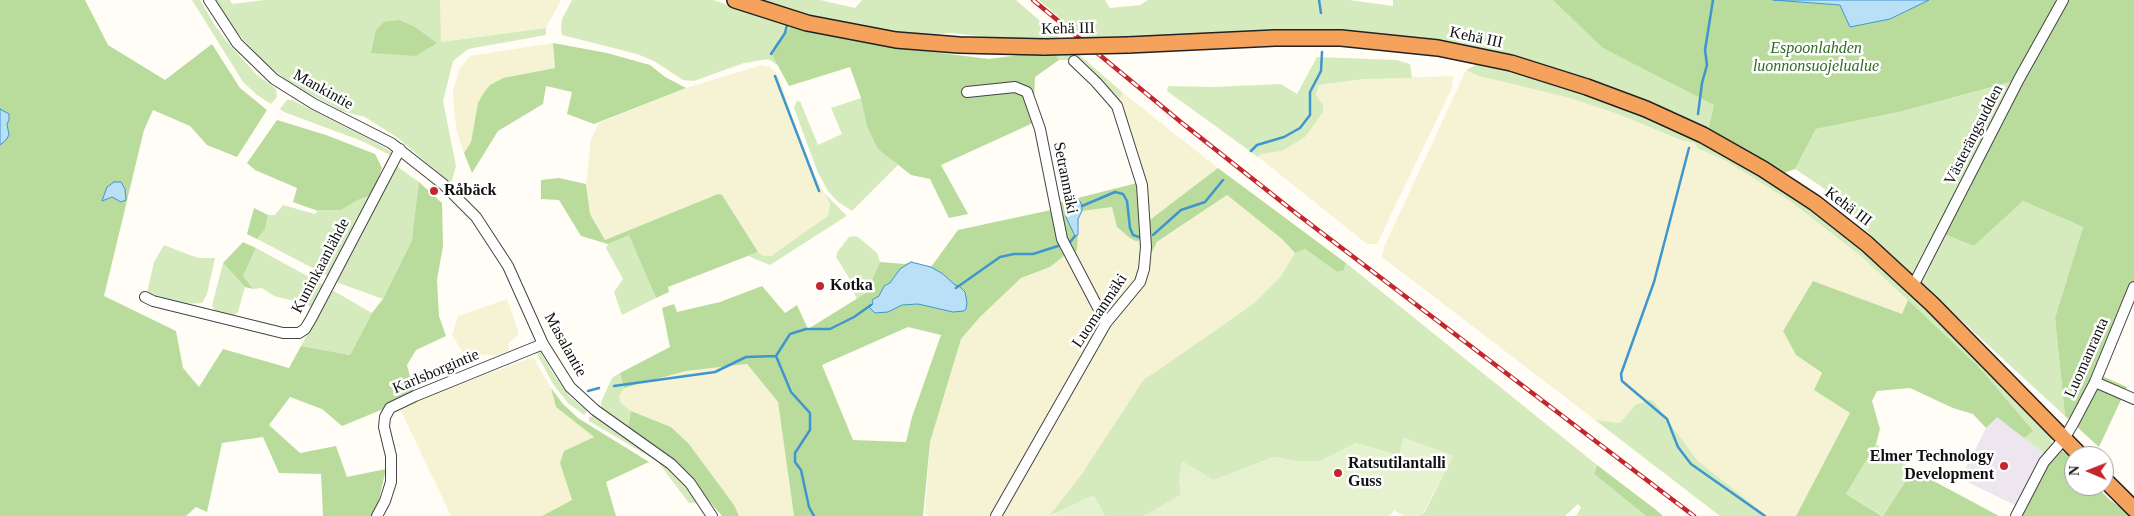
<!DOCTYPE html>
<html>
<head>
<meta charset="utf-8">
<style>
  body { margin:0 }
  #map { position:relative; width:2134px; height:516px; overflow:hidden; background:#fffdf5; font-family:"Times New Roman",serif }
  canvas { display:block }
  .north { position:absolute; left:2064px; top:446px; width:50px; height:50px; box-sizing:border-box; background:#fff; border:1px solid #a0a0a0; border-radius:50%; rotate:271deg; font-size:14px; font-weight:700; line-height:20px; text-align:center; color:#111 }
  .north::after { content:''; display:block; margin:auto; width:18px; height:22px; background:#c4262e; clip-path:polygon(50% 0,100% 100%,50% 72%,0 100%) }
</style>
</head>
<body>
<div id="map">
<canvas width="2134" height="516"></canvas>
<div class="north">N</div>
</div>
<script>
const c = document.querySelector('canvas').getContext('2d');
c.lineJoin = 'round';
function fillPath(path, color) { c.fillStyle = color; c.fill(path, 'evenodd'); }
const toPath = rows => new Path2D(rows.map(r => 'M' + r).join(''));
function trace(path, color, width, dash) { c.strokeStyle = color; c.lineWidth = width; c.lineCap = dash ? 'butt' : 'round'; c.setLineDash(dash || []); c.stroke(path); }
function write(font, color, halo, rows, align = 'center') {
  c.font = font + ' "Times New Roman",serif'; c.lineWidth = 5; c.setLineDash([]); c.textBaseline = 'middle'; c.strokeStyle = halo; c.fillStyle = color; for (const [text, x, y, turn = 0] of rows) {
    c.save(); c.translate(x, y); c.rotate((+turn || 0) * Math.PI / 180); c.textAlign = isNaN(turn) ? turn : align; if (halo) c.strokeText(text, 0, 0); c.fillText(text, 0, 0); c.restore();
  }
}
fillPath(toPath([
  [1997,416,2045,454,2015,505,1969,483,1965,478,1965,469,1986,428]
]), '#eee6ef');
fillPath(toPath([
  [440,0,561,0,546,28,440,42],
  [553,43,555,68,503,78,490,85,478,103,471,142,464,153,457,133,454,111,453,90,460,68,470,56],
  [762,65,770,67,777,73,780,79,791,114,811,167,830,204,829,216,771,256,764,256,758,252,718,194,605,240,590,214,586,184,591,139,599,123,686,88],
  [1466,70,1479,76,1570,98,1618,114,1682,141,1695,143,1697,148,1726,161,1790,201,1862,257,1908,300,1902,314,1813,281,1783,331,1796,355,1822,374,1814,390,1850,413,1796,516,1767,516,1697,460,1652,399,1635,405,1620,423,1595,420,1382,257,1384,247],
  [1453,76,1452,88,1377,244,1367,244,1258,157,1261,154,1282,151,1323,105,1316,95,1319,85,1364,79],
  [1122,92,1218,168,1147,222,1119,102],
  [1227,195,1282,239,1295,253,1281,276,1253,304,1154,373,1144,379,1081,475,1049,516,1001,516,1112,324,1143,284,1148,260,1157,243],
  [1112,207,1142,240,1142,272,1113,313,1107,309,1102,323,994,516,929,516,925,513,930,442,961,339,980,317,1021,278,1050,267,1065,255,1077,251,1079,231,1078,219,1082,211],
  [507,299,519,334,508,344,509,351,495,356,487,354,471,358,464,354,452,335,458,316],
  [533,357,551,388,556,407,594,437,564,451,560,463,572,500,542,516,451,516,399,407],
  [747,364,778,402,794,516,739,516,734,505,689,444,671,427,631,411,621,403,618,395,624,388,686,371]
]), '#f6f3d4');
fillPath(toPath([
  [192,0,200,0,216,27,228,43,257,75,276,89,277,97,271,104,257,95,243,82],
  [216,0,230,0,232,4,265,0,440,0,441,42,546,28,546,35,468,49,453,61,443,101,456,166,451,184,398,138,365,117,342,111,291,84,262,60,249,46,233,28],
  [572,0,713,0,791,26,776,43,771,53,779,66,768,59,744,63,694,81,683,80,654,61,637,54,562,35,561,28,562,19],
  [753,0,820,0,855,8,862,0,1016,0,1122,92,1119,102,1076,60,1059,60,1045,40,1000,41,979,36,951,33,915,36,852,26],
  [1039,0,1105,0,1110,8,1140,5,1148,0,1349,0,1393,6,1393,0,2035,0,1714,105,1708,130,1655,105,1589,79,1491,51,1418,38,1369,32,1315,31,1084,39],
  [1317,57,1396,60,1410,64,1412,78,1364,79,1319,85,1316,95,1323,105,1323,112,1305,137,1282,151,1261,154,1258,157,1167,91,1168,86,1213,87,1281,84,1297,94],
  [1476,65,1516,72,1552,82,1619,106,1700,142,1761,175,1792,196,1848,237,1900,282,2004,385,2051,438,2053,446,2045,454,2024,438,2032,431,1980,368,1862,257,1790,201,1726,161,1697,148,1695,143,1683,141,1618,114,1570,98,1479,76,1466,70],
  [2012,82,1936,231,1974,246,2023,201,2083,227,2055,318,2065,416,1913,276,1822,187,1795,169,1816,129,1899,112],
  [861,98,878,148,898,165,852,211,837,201,828,191,818,173,794,108,796,102,800,101,818,145,842,134,831,108],
  [287,100,292,100,373,141,390,151,392,154,390,155,362,141,284,112,280,109],
  [395,165,419,182,417,206,412,240,383,299,333,281],
  [824,193,847,216,845,217,770,265,748,256,758,252,764,256,771,256,828,216,830,204],
  [372,195,330,277,257,239,265,229,268,215,275,215,283,205,315,214,319,210,341,210,358,200],
  [629,234,656,298,622,315,614,292,623,279,606,248,608,244],
  [854,236,858,237,877,253,880,262,866,293,857,299,853,291,854,286,836,257,838,251,849,237],
  [164,245,187,254,199,258,215,258,207,294,202,303,184,304,156,298,147,293,154,262],
  [256,248,322,284,323,286,313,308,303,303,274,296,262,288,253,289,243,276],
  [1305,249,1337,272,1344,270,1346,263,1597,465,1594,474,1646,516,1576,516,1581,508,1578,504,1565,516,1418,516,1424,513,1453,456,1404,438,1399,456,1356,443,1321,461,1296,461,1274,457,1214,480,1179,479,1181,495,1144,516,1105,516,1094,496,1049,516,1081,475,1144,379,1154,373,1253,304,1281,276,1295,253],
  [223,263,245,287,238,312,233,316,215,311,212,306],
  [332,290,372,313,350,355,301,346],
  [539,350,556,378,570,397,587,411,584,415,568,403,553,384,536,352],
  [620,373,624,388,619,396,621,403,631,411,628,427,603,411,601,407,601,402,612,378],
  [1652,399,1697,460,1767,516,1720,516,1595,420,1620,423,1635,405],
  [593,416,650,453,650,457,589,421,589,417],
  [1876,444,1913,470,1883,516,1846,494],
  [658,462,665,465,682,483,696,500,695,503,689,503]
]), '#d5ebbd');
fillPath(toPath([
  [0,0,85,0,108,45,165,80,212,44,240,88,267,110,237,157,207,145,190,126,153,110,144,130,104,296,176,331,183,368,199,387,223,349,289,368,301,346,350,355,372,313,383,299,412,240,419,182,442,203,443,246,437,280,439,316,446,336,416,350,407,365,415,396,342,426,322,409,290,397,269,425,300,453,336,446,347,477,386,469,377,508,371,516,323,516,321,474,279,473,263,437,222,443,207,512,196,507,186,516,0,516],
  [1553,0,1773,0,1840,5,1850,27,1890,19,1929,0,2134,0,2134,299,2102,376,2127,387,2099,447,2065,416,2055,318,2083,227,2023,201,1974,246,1936,231,2011,82,1899,112,1816,129,1795,169,1784,173,1708,130,1714,105,1603,48],
  [399,20,415,27,437,43,416,56,371,53,376,30,384,22],
  [791,26,892,47,989,59,1019,55,1056,55,1059,60,1035,77,1033,123,941,165,968,214,949,218,930,179,911,175,878,149,867,126,861,98,850,67,789,86,771,53,776,43],
  [553,43,607,53,650,65,665,77,686,88,594,124,567,114,572,92,546,86,543,104,498,131,472,173,464,153,471,142,478,103,483,94,490,85,503,78,555,68],
  [277,120,326,135,375,154,382,168,372,195,358,200,341,210,319,210,318,211,293,202,297,188,255,170,247,163],
  [1218,168,1346,263,1344,270,1337,272,1305,249,1295,253,1282,239,1227,195,1157,242,1148,260,1147,222],
  [559,178,586,184,590,214,605,240,718,194,722,195,758,252,668,287,669,292,656,298,629,235,608,244,581,236,559,200,541,199,541,180],
  [1137,183,1141,203,1142,240,1136,241,1130,238,1117,227,1112,207,1082,211,1080,202,1075,236,1078,235,1077,251,1065,255,1050,267,1021,278,980,317,961,339,930,442,923,516,794,516,778,402,747,364,686,371,624,388,620,373,670,347,662,308,674,304,677,312,720,302,762,286,785,313,797,305,808,329,866,293,880,262,905,264,911,262,931,267,958,230,1051,210,1058,203],
  [908,327,941,335,912,417,906,442,853,440,822,365],
  [254,208,268,215,265,229,257,239,247,234],
  [243,242,256,248,243,276,253,289,245,287,223,263],
  [1813,281,1902,314,1908,300,1980,368,2033,431,2024,438,1997,417,1986,428,1973,414,1953,408,1910,388,1877,391,1872,401,1880,429,1876,444,1846,494,1882,516,1796,516,1850,413,1814,390,1822,373,1796,355,1783,331],
  [551,388,563,404,578,418,649,462,606,482,616,516,542,516,572,500,560,463,564,451,594,437,556,407],
  [631,411,671,427,689,444,734,505,739,516,722,516,674,459,628,427],
  [2061,450,2074,459,2074,486,2096,486,2110,500,2133,516,2021,516,2049,460],
  [1597,465,1655,509,1663,516,1646,516,1594,474],
  [1913,470,1999,516,1883,516]
]), '#b9dc9c');
fillPath(toPath([
  [1404,438,1453,456,1423,513,1418,516,1404,516,1394,510,1390,516,1144,516,1181,495,1179,479,1182,461,1214,480,1274,457,1296,461,1321,461,1356,443,1399,456],
  [1094,496,1105,516,1051,516,1084,499]
]), '#e6f2cf');
const water = toPath([
  [1773,0,1929,0,1890,19,1850,27,1840,5,1773,0],
  [0,109,9,114,9,120,7,124,9,135,6,140,0,145,0,109],
  [114,182,121,182,125,189,126,200,121,202,112,197,102,201,107,187,114,182],
  [1075,200,1080,201,1082,206,1082,211,1078,219,1078,235,1075,236,1066,217,1066,206,1070,201,1075,200],
  [911,262,931,267,943,274,955,285,959,286,965,292,967,303,966,309,964,311,953,312,918,304,902,305,888,312,875,313,869,307,873,304,872,300,879,296,884,286,890,283,900,269,911,262]
]);
fillPath(water, '#b9e0f7');
trace(water, '#3f96cf', 1);
trace(toPath([
  [1319,0,1321,13],
  [771,54,785,33,787,25],
  [775,76,819,191],
  [1698,114,1702,83,1707,65,1705,50,1713,0],
  [1689,148,1654,282,1621,374,1622,381,1667,419,1678,447,1691,464,1765,516],
  [1251,151,1257,145,1284,137,1300,128,1310,115,1310,92,1321,71,1322,52],
  [1082,206,1115,192,1123,194,1127,201,1130,228,1133,235,1139,237],
  [1153,235,1181,210,1205,202,1223,180],
  [1070,242,1075,236],
  [956,288,1000,257,1014,254,1033,254,1058,246],
  [614,386,715,372,746,357,776,356],
  [588,391,599,388],
  [814,516,809,507,801,470,795,462,795,453,810,430,810,413,791,392,776,356,790,334,806,329,830,329,854,317,871,305]
]), '#3f96cf', 2.5);
const minor = toPath([
  [209,0,237,43,274,79,314,104,391,143,443,184,476,217,508,266,543,344,570,387,595,410,671,464,690,483,712,516],
  [967,92,1015,87,1027,92,1040,129,1062,239,1106,323],
  [1913,286,2019,79,2063,0],
  [145,297,153,301,283,333,299,333,305,329,311,319,400,149],
  [2095,382,2134,399],
  [377,516,385,501,391,482,391,456,384,427,385,417,390,408,415,396,543,344],
  [996,516,1106,323,1140,282,1144,269,1146,247,1142,185,1117,106,1096,82,1074,61],
  [2016,516,2044,462,2064,439,2074,422,2095,382,2134,287]
]);
const highway = toPath([
  [735,0,807,23,896,40,959,45,1045,47],
  [1128,45,1275,38,1341,38,1438,48,1511,63,1587,87,1646,109,1703,135,1763,169,1815,203,1867,244,1932,304,2081,456],
  [2104,479,2134,509]
]);
trace(minor, '#444', 12);
trace(highway, '#222', 18);
trace(minor, '#fff', 10);
trace(highway, '#f5a25d', 15);
const rail = toPath([
  [1033,0,1182,123,1297,214,1694,516]
]);
trace(rail, '#c4262e', 4.5);
trace(rail, '#fff', 2.5, [8]);
const highwayBridge = toPath([
  [1045,47,1128,45]
]);
trace(highwayBridge, '#222', 18, []);
trace(highwayBridge, '#f5a25d', 15);
for (const [x, y, r, color] of [
  [434,191,5,"#c4262e"],
  [820,286,5,"#c4262e"],
  [2004,466,5,"#c4262e"],
  [1338,473,5,"#c4262e"]
]) { const dot = new Path2D(); dot.arc(x, y, r, 0, 2 * Math.PI); c.fillStyle = color; c.fill(dot); trace(dot, '#fff', 2); }
write('16px', '#111', '#fff', [
  ["Kehä III",1068,29,-1],
  ["Kehä III",1476,38,12],
  ["Mankintie",323,90,29],
  ["Västerängsudden",1974,135,-63],
  ["Setranmäki",1065,178,79],
  ["Kehä III",1848,207,37],
  ["Kuninkaanlähde",321,266,-62],
  ["Luomanmäki",1100,311,-56],
  ["Masalantie",565,345,61],
  ["Luomanranta",2087,358,-66],
  ["Karlsborgintie",436,372,-23]
]);
write('italic 16px', '#2f6b1f', '#fff', [
  ["Espoonlahden",1816,49],
  ["luonnonsuojelualue",1816,67]
]);
write('bold 16px', '#111', '#fff', [
  ["Råbäck",444,191],
  ["Kotka",830,286],
  ["Elmer Technology",1994,457,"right"],
  ["Development",1994,475,"right"],
  ["Ratsutilantalli",1348,464],
  ["Guss",1348,482]
], 'left');
</script>
</body>
</html>
